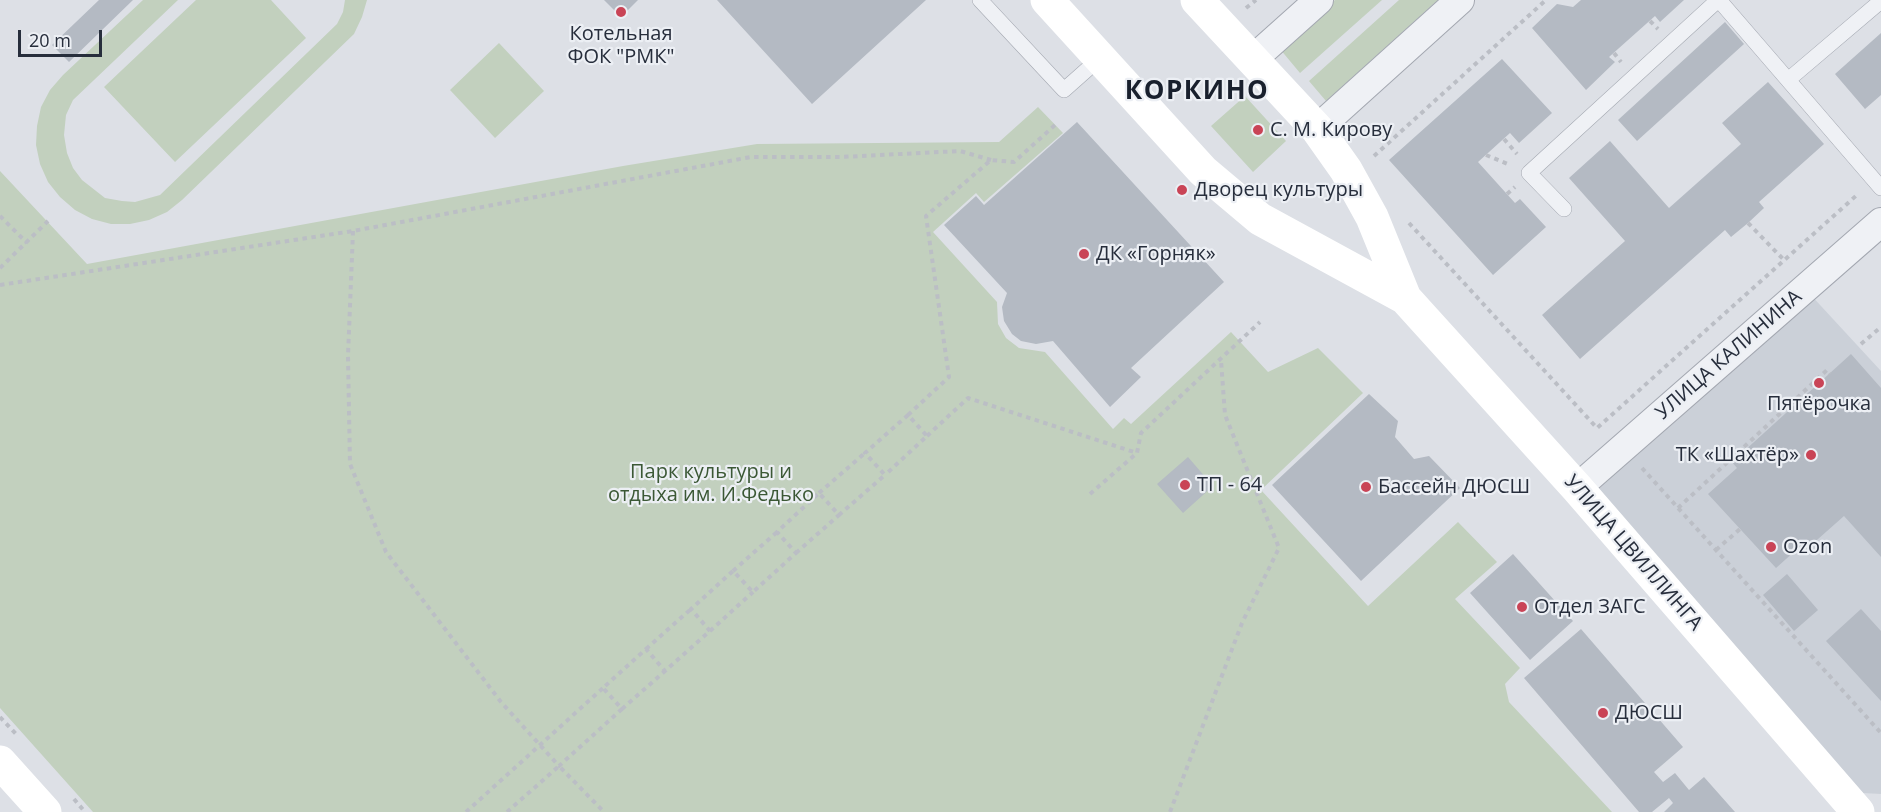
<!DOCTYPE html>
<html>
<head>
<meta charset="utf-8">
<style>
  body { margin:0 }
  #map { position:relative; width:1881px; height:812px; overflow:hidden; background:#dde0e6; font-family:"Open Sans",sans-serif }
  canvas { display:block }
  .scale { position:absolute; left:18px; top:30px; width:84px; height:27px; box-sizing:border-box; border:3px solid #272e3c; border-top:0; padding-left:8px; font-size:18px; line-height:21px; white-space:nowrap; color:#272e3c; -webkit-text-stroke:4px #eceff4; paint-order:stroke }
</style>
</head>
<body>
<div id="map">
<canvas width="1881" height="812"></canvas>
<div class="scale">20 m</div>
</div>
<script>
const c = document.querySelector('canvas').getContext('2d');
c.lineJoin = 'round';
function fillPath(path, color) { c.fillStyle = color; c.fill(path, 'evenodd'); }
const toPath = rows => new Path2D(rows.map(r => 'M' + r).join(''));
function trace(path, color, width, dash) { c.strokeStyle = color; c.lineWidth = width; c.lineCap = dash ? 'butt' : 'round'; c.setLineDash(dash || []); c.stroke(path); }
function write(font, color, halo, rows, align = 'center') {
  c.font = font + ' "Open Sans",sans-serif'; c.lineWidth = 4.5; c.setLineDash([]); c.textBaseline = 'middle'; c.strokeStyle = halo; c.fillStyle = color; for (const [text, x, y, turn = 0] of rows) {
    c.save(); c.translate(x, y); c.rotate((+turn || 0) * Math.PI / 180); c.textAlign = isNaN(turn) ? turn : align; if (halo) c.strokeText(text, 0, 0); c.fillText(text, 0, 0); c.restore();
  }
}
fillPath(toPath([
  [1809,293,1881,371,1881,794,1863,793,1591,487]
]), '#cbd0d8');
fillPath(toPath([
  [143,0,178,0,73,100,66,115,64,135,67,153,73,168,82,180,105,198,122,201,135,202,160,195,337,24,343,12,345,0,367,0,362,17,354,34,182,200,167,212,149,220,130,224,111,224,92,219,75,210,60,197,48,182,40,164,36,145,37,126,41,107,50,90,63,75],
  [196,0,271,0,306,38,175,162,104,87],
  [1335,0,1382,0,1300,73,1280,49],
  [1399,0,1438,0,1326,101,1309,81],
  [499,43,544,91,495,138,450,90],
  [1245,96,1286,141,1253,172,1211,126],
  [1038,107,1063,133,984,202,976,193,933,232,997,302,998,324,1006,338,1019,348,1045,352,1113,429,1124,418,1131,424,1231,332,1268,372,1318,348,1363,393,1261,490,1368,606,1458,522,1497,562,1455,599,1520,668,1505,684,1509,702,1612,812,93,812,0,708,0,171,87,264,623,166,757,144,999,142]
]), '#c2d0be');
fillPath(toPath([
  [99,0,133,0,69,62,52,45],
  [604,0,638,0,621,17],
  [717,0,926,0,812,104],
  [1581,0,1684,0,1660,22,1655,16,1609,57,1615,62,1586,90,1532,28,1557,4,1573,7],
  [1725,22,1744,44,1637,141,1618,120],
  [1881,33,1881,95,1865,109,1835,74],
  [1502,59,1552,113,1519,143,1510,133,1478,162,1515,203,1520,199,1546,227,1493,275,1389,160],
  [1768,82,1824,144,1759,202,1764,208,1748,223,1731,237,1725,230,1580,359,1542,315,1625,241,1569,178,1610,141,1669,208,1741,144,1722,123],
  [1077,122,1224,282,1131,368,1141,377,1110,407,1053,341,1036,344,1021,341,1012,334,1004,321,1002,307,1007,293,944,225,976,196,984,205],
  [1851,354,1881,388,1881,557,1844,516,1809,547,1805,542,1776,568,1708,494,1737,468,1732,462],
  [1369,394,1398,421,1395,437,1414,459,1429,456,1460,488,1361,581,1272,485],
  [1188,457,1213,486,1183,513,1157,484],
  [1513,554,1573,621,1530,660,1470,593],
  [1787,574,1818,610,1794,631,1763,595],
  [1861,609,1881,631,1881,701,1826,641],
  [1581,629,1683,747,1654,772,1663,782,1675,773,1689,790,1704,777,1735,812,1664,812,1673,803,1669,798,1652,812,1639,812,1524,678]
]), '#b4bac3');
const lane = toPath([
  [980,0,1064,90,1100,58],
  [1719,0,1788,80],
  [1881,1,1788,80,1881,188],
  [1564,209,1529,173,1718,0]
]);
const street = toPath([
  [1252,60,1319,0],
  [1317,129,1460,0],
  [1577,488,1881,222]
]);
trace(lane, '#a3a7b0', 16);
trace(street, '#a3a7b0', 30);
trace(toPath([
  [1246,8,1256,0],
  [1650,21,1658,29],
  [1614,53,1621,62],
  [1504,139,1517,154],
  [1486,155,1510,165],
  [1374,156,1546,0],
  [1507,194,1515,187],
  [0,216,27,243],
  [1409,223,1597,428,1858,194],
  [1748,223,1784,260],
  [353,231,348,356,350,464,386,552,501,702,559,766,622,709,603,688,646,649,665,671,710,631,691,609,733,571,753,592,796,553,777,532,819,493,839,515,885,475,865,453,908,415,927,436,885,475],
  [0,268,48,221],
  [0,285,353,231,751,157,841,157,960,151,991,160],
  [1861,344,1881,327],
  [908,415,949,377,926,216,991,160,1014,162,1055,125],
  [927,436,968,398,1137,453,1141,433,1260,322],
  [1642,468,1881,733],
  [819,493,865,453],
  [1090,494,1137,453],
  [1678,508,1827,370,1830,374],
  [1716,550,1740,529],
  [796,553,839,515],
  [733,571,777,532],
  [710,631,753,592],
  [646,649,691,609],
  [622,709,665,671],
  [0,717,17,735],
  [74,799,85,812],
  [466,812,603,688],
  [507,812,559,766,604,812],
  [1170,812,1242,623,1279,548,1225,415,1221,360]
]), '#bbbec5', 4, [4.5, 4.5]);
trace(lane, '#eff1f5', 15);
trace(street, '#eff1f5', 28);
trace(toPath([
  [1047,0,1203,171,1260,219,1405,298,1577,488,1858,812],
  [1197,0,1317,129,1346,170,1372,217,1405,298],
  [0,762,45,812]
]), '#fff', 33);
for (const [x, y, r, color] of [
  [621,12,6,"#c94456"],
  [1258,130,6,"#c94456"],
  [1182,190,6,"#c94456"],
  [1084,254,6,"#c94456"],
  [1819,383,6,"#c94456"],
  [1811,455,6,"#c94456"],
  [1185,485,6,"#c94456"],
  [1366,487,6,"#c94456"],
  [1771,547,6,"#c94456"],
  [1522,607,6,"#c94456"],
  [1603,713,6,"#c94456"]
]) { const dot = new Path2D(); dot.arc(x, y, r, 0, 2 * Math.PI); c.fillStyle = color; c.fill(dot); trace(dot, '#eceff4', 2); }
write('20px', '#272e3c', '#eceff4', [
  ["Котельная",621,34,"center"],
  ["ФОК \"РМК\"",621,57,"center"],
  ["С. М. Кирову",1270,130],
  ["Дворец культуры",1194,190],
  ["ДК «Горняк»",1096,254],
  ["Пятёрочка",1819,404,"center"],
  ["ТК «Шахтёр»",1799,455,"right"],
  ["ТП - 64",1197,485],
  ["Бассейн ДЮСШ",1378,487],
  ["Ozon",1783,547],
  ["Отдел ЗАГС",1534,607],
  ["ДЮСШ",1615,713]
], 'left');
write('20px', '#272e3c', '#eceff4', [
  ["УЛИЦА КАЛИНИНА",1729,355,-41],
  ["УЛИЦА ЦВИЛЛИНГА",1633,553,49]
]);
write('20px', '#3b5835', '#eceff4', [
  ["Парк культуры и",711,472],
  ["отдыха им. И.Федько",711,495]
]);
c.letterSpacing = '1.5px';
write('bold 26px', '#19202d', '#eceff4', [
  ["КОРКИНО",1197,92]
]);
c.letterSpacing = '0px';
</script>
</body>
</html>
